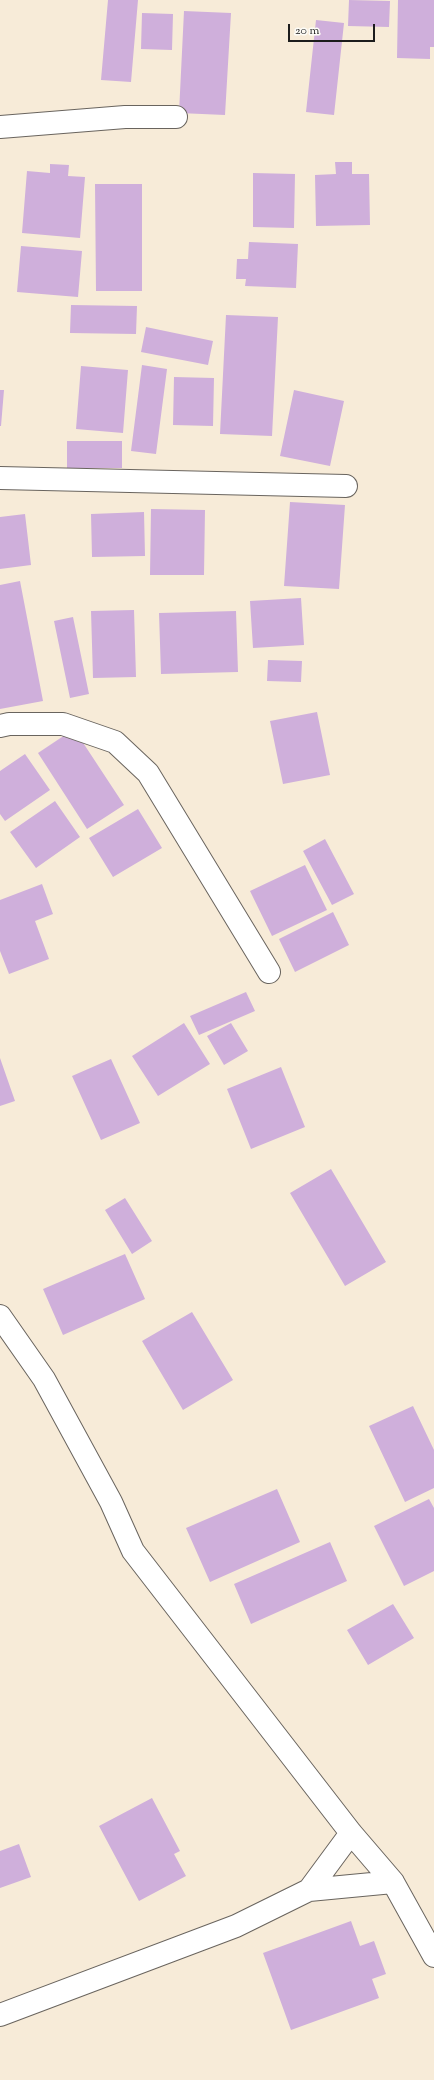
<!DOCTYPE html>
<html>
<head>
<meta charset="utf-8">
<style>
  body { margin:0 }
  #map { position:relative; width:434px; height:2080px; overflow:hidden; background:#f7ebd8; font-family:"Sorts Mill Goudy",serif }
  canvas { display:block }
  .scale { position:absolute; left:288px; top:24px; width:87px; height:18px; box-sizing:border-box; border:2px solid #1c1c1c; border-top:0; padding-left:5px; font-size:12px; line-height:14px; white-space:nowrap; color:#1c1c1c; -webkit-text-stroke:3px #fdfcf7; paint-order:stroke }
</style>
</head>
<body>
<div id="map">
<canvas width="434" height="2080"></canvas>
<div class="scale">20 m</div>
</div>
<script>
const c = document.querySelector('canvas').getContext('2d');
c.lineJoin = 'round';
function fillPath(path, color) { c.fillStyle = color; c.fill(path, 'evenodd'); }
const toPath = rows => new Path2D(rows.map(r => 'M' + r).join(''));
function trace(path, color, width, dash) { c.strokeStyle = color; c.lineWidth = width; c.lineCap = dash ? 'butt' : 'round'; c.setLineDash(dash || []); c.stroke(path); }
fillPath(toPath([
  [108,0,138,0,131,82,101,80],
  [349,0,390,1,389,27,348,26],
  [398,0,434,0,434,47,430,47,430,59,397,58],
  [184,11,231,13,225,115,179,113],
  [142,13,173,14,172,50,141,49],
  [316,20,344,23,334,115,306,112],
  [335,162,352,162,352,174,369,174,370,225,316,226,315,175,336,174],
  [50,164,69,165,68,176,85,177,80,238,22,233,27,171,50,173],
  [253,173,295,174,294,228,253,227],
  [95,184,142,184,142,291,96,291],
  [249,242,298,244,296,288,245,286,246,279,236,279,237,259,248,259],
  [21,246,82,251,78,297,17,292],
  [71,305,137,306,136,334,70,333],
  [226,315,278,317,272,436,220,434],
  [146,327,213,341,208,365,141,352],
  [142,365,167,369,156,454,131,451],
  [81,366,128,370,123,433,76,429],
  [174,377,214,378,213,426,173,425],
  [0,390,4,390,1,426,0,426],
  [294,390,344,401,330,466,280,456],
  [67,441,122,441,122,468,67,468],
  [290,502,345,505,339,589,284,586],
  [151,509,205,510,204,575,150,575],
  [144,512,145,556,92,557,91,514],
  [25,514,31,565,0,569,0,517],
  [20,581,43,701,0,709,0,585],
  [301,598,304,645,253,648,250,601],
  [134,610,136,677,93,678,91,611],
  [236,611,238,672,161,674,159,613],
  [73,617,89,694,70,698,54,621],
  [268,660,302,661,301,682,267,681],
  [317,712,330,775,283,784,270,721],
  [74,729,124,805,87,829,38,753],
  [25,754,50,790,5,821,0,814,0,771],
  [55,801,80,837,36,868,10,832],
  [138,809,162,848,113,877,89,838],
  [325,839,354,894,332,905,303,851],
  [305,865,327,910,272,936,250,891],
  [42,884,53,914,35,921,49,959,9,974,0,951,0,900],
  [333,912,349,945,295,972,279,939],
  [246,992,255,1011,199,1035,190,1016],
  [184,1023,210,1064,158,1096,132,1056],
  [231,1023,248,1051,224,1065,207,1036],
  [0,1058,15,1101,0,1106],
  [111,1059,140,1123,101,1140,72,1076],
  [281,1067,305,1127,251,1149,227,1089],
  [331,1169,386,1262,345,1286,290,1193],
  [125,1198,152,1241,132,1254,105,1210],
  [125,1254,145,1299,63,1335,43,1289],
  [192,1312,233,1380,183,1410,142,1341],
  [413,1406,434,1450,434,1488,405,1502,369,1426],
  [277,1489,300,1542,210,1582,186,1528],
  [429,1499,434,1508,434,1571,404,1586,374,1526],
  [330,1542,347,1581,251,1624,234,1584],
  [393,1604,414,1638,368,1665,347,1630],
  [152,1798,180,1851,174,1854,186,1876,139,1901,99,1826],
  [19,1844,31,1877,0,1888,0,1851],
  [351,1921,360,1946,374,1941,386,1974,372,1979,379,1998,291,2030,263,1953]
]), '#cfafdb');
const street = toPath([
  [0,127,125,117,176,117],
  [0,478,346,486],
  [0,726,9,724,63,724,115,742,148,773,269,972],
  [0,1316,44,1379,111,1502,133,1551,351,1833,393,1882,434,1956],
  [309,1890,393,1882],
  [0,2015,236,1926,309,1890,351,1833]
]);
trace(street, '#69645e', 24);
trace(street, '#fff', 22);
</script>
</body>
</html>
